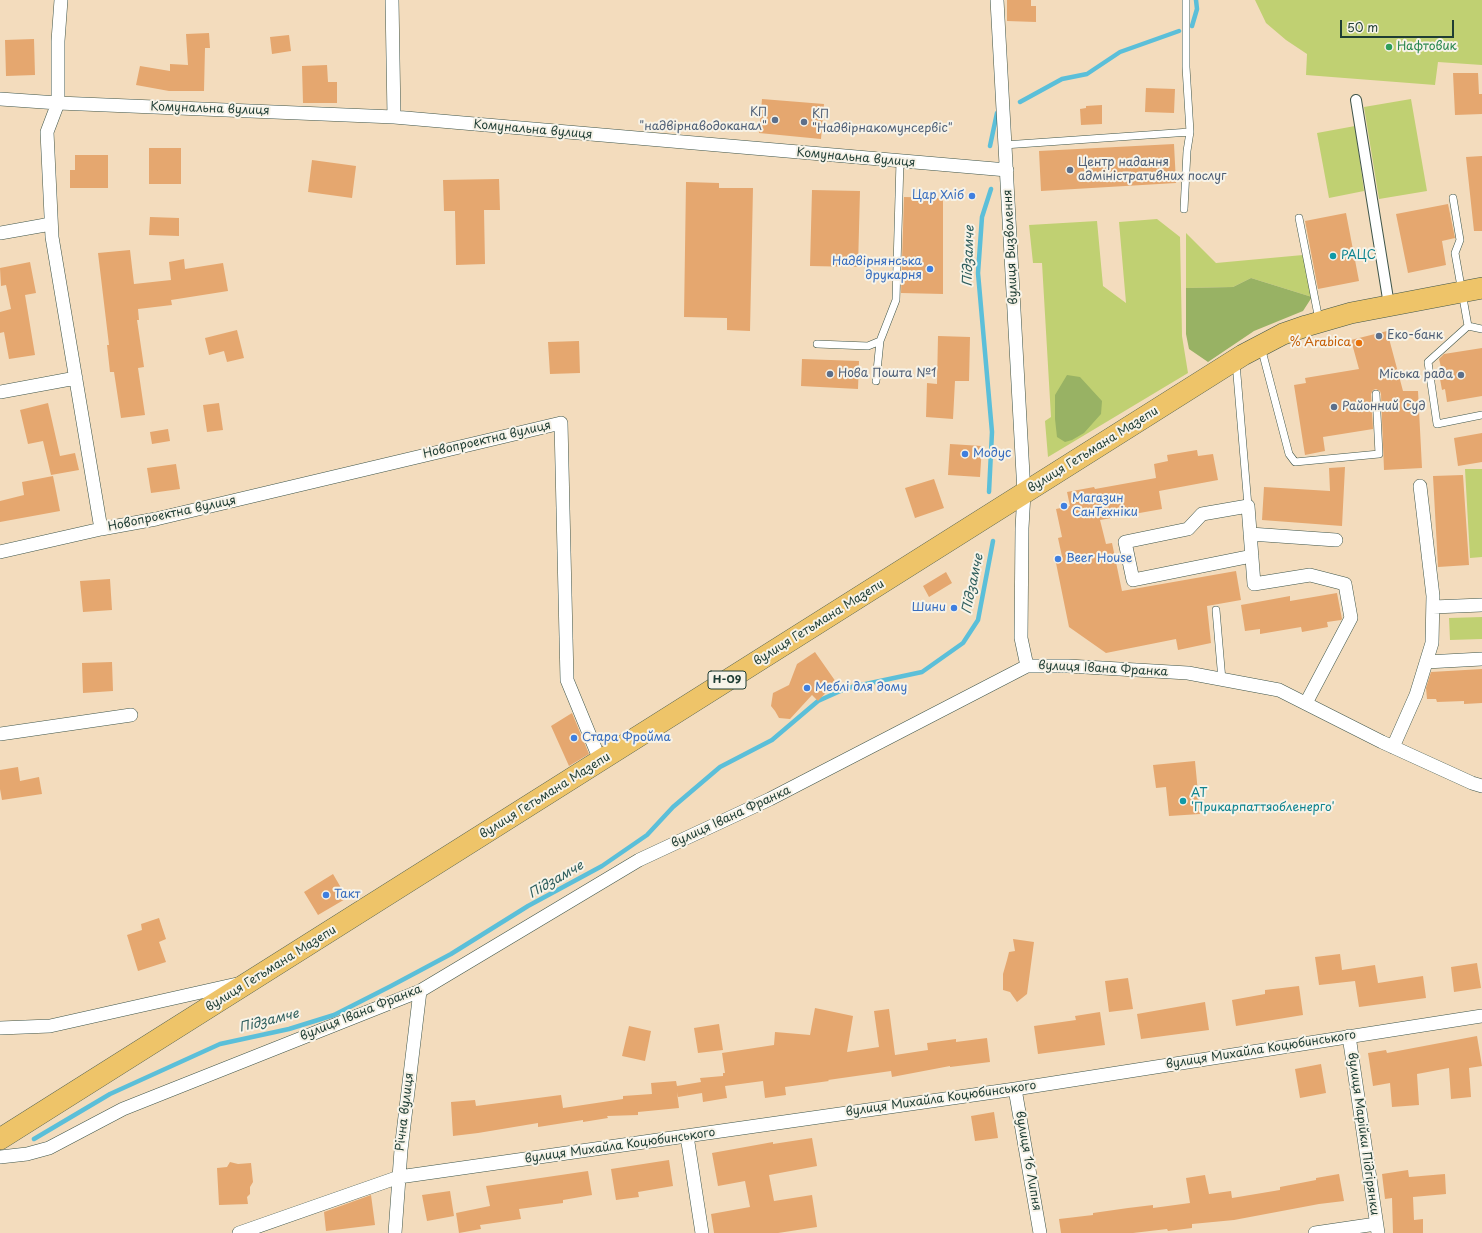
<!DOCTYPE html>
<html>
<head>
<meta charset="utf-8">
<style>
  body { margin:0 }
  #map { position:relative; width:1482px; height:1233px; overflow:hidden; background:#f3dcbd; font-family:"Playpen Sans",sans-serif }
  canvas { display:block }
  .scale { position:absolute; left:1340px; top:20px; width:114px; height:18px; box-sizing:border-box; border:2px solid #1f3d34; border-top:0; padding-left:5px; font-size:12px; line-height:14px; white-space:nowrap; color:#1f3d34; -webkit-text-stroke:3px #f7f3e8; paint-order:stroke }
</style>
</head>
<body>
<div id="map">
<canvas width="1482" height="1233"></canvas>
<div class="scale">50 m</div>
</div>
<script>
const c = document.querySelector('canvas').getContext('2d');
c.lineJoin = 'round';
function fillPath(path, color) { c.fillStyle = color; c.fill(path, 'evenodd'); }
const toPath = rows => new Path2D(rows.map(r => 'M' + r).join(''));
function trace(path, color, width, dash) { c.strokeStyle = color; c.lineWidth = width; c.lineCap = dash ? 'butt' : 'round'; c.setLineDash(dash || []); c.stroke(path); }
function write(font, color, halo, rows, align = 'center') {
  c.font = font + ' "Playpen Sans",sans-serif'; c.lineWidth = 4; c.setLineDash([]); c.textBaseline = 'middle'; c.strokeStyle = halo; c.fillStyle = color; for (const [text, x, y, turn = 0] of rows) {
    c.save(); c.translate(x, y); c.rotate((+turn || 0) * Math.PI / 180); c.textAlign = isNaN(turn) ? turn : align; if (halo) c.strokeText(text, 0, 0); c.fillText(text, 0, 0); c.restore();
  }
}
fillPath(toPath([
  [1255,0,1482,0,1482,65,1438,62,1435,85,1306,75,1307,54,1286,40,1266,23],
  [1411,99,1427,191,1379,199,1364,107],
  [1355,126,1364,191,1329,198,1317,133],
  [1157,219,1180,237,1182,336,1188,373,1048,457,1045,421,1051,417,1042,263,1033,263,1029,225,1097,221,1103,286,1126,303,1119,222],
  [1186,233,1216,263,1303,255,1312,297,1251,278,1233,287,1186,288],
  [1465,469,1482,469,1482,557,1470,558],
  [1482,617,1482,639,1450,640,1449,618]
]), '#c0d072');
fillPath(toPath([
  [1251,278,1312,297,1303,311,1254,331,1208,362,1189,349,1186,334,1186,288,1233,287],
  [1067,375,1080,377,1102,401,1101,414,1084,433,1072,440,1065,442,1057,437,1055,419,1055,395]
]), '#98b264');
trace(toPath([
  [1192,26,1197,9,1196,0],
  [1020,102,1062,79,1087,74,1120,52,1179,31],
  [990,146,997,113],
  [989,492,992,432,978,273,982,217,991,189],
  [34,1139,110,1094,220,1044,289,1029,334,1015,391,986,451,954,528,906,602,866,647,835,673,807,720,767,772,740,818,701,847,688,922,672,963,643,978,620,993,541]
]), '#5bbfd9', 4.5);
fillPath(toPath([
  [1007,0,1031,0,1031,6,1036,6,1036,22,1007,21],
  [209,33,210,48,205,48,204,91,169,91,136,85,140,66,170,71,170,64,188,65,186,34],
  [289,35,291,51,272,54,270,37],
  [34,39,35,75,6,76,5,40],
  [327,65,328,82,337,82,337,103,303,103,302,66],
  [1453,73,1478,73,1479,94,1482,94,1482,114,1455,115],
  [1146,88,1175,89,1174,113,1145,112],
  [762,99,824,104,821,139,759,133],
  [1102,105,1102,124,1081,125,1080,109,1086,108,1086,106],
  [1174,144,1176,183,1041,191,1039,151],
  [149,148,181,148,181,184,149,184],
  [75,155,108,155,108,188,70,188,70,170,75,170],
  [1482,156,1482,231,1474,231,1466,157],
  [312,160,356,166,352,198,308,192],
  [499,179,500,210,484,210,485,264,456,265,455,211,444,211,443,180],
  [686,182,719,183,719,188,753,188,750,331,727,330,727,318,684,317],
  [812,190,860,191,858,267,810,266],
  [904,197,943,198,943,294,901,293],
  [1448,204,1455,238,1442,241,1446,265,1408,273,1396,214],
  [1346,213,1359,281,1318,289,1305,221],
  [150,217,179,218,179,236,149,235],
  [130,250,134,284,171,280,169,262,184,259,185,269,223,263,228,291,171,300,172,305,138,309,139,320,137,320,144,367,138,368,145,415,121,418,114,372,110,372,107,345,109,345,98,253],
  [30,262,36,293,25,295,35,355,9,359,4,332,0,333,0,312,11,309,6,285,1,286,0,268],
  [237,330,244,358,227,362,224,351,209,355,205,338],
  [1387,331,1403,391,1418,391,1422,468,1384,470,1381,394,1380,391,1376,389,1373,390,1371,394,1373,429,1323,437,1325,451,1305,455,1294,385,1306,383,1305,378,1359,369,1351,340],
  [938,336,970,337,969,381,955,381,953,419,926,417,927,383,937,384],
  [579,341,580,373,550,374,548,342],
  [1482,348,1482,396,1447,402,1445,389,1442,390,1438,368,1441,367,1439,359,1444,354],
  [802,359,859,361,858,389,801,386],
  [48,403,60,456,75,453,79,470,51,475,43,441,28,444,20,410],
  [219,403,223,430,207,432,203,405],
  [168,429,170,441,152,444,150,432],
  [1482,433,1482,462,1458,466,1454,438],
  [950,444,982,446,980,477,948,475],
  [1197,450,1198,456,1213,454,1218,480,1159,491,1162,509,1100,520,1106,544,1112,543,1122,591,1236,571,1241,600,1207,606,1211,643,1178,650,1176,639,1106,653,1069,627,1056,563,1063,561,1058,538,1062,537,1056,509,1070,506,1067,492,1094,487,1095,489,1156,478,1154,464,1168,461,1167,455],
  [176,464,180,489,151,493,147,468],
  [1345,467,1342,526,1262,520,1264,487,1330,491,1329,468],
  [1463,475,1469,565,1438,567,1433,476],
  [53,476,60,511,0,522,0,501,24,495,22,482],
  [934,479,944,508,915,518,905,488],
  [946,572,952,583,929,597,923,586],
  [110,579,112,610,83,612,80,581],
  [1337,593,1342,619,1341,620,1327,622,1328,627,1302,632,1301,627,1260,634,1260,629,1245,631,1241,605,1290,596,1290,601],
  [815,652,836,682,818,701,812,695,790,719,779,718,775,711,771,706,773,693,789,685,797,664],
  [112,662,113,691,83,693,82,663],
  [1482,669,1482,703,1464,704,1464,701,1437,702,1436,699,1427,699,1426,688,1431,672],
  [572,713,589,754,569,766,551,726],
  [1195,761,1200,814,1169,816,1166,787,1156,788,1153,765],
  [18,767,20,781,39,777,42,794,2,800,0,789,0,770],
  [333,874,347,898,318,915,304,892],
  [159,918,166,939,159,942,166,962,138,971,127,935,142,930,141,924],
  [1013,939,1034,942,1027,994,1017,1002,1010,992,1003,990,1003,974,1007,960,1009,952,1015,951],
  [1340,954,1342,970,1375,965,1378,983,1423,976,1426,998,1359,1007,1355,981,1319,985,1315,957],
  [1477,963,1481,988,1454,992,1451,967],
  [1128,978,1133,1009,1109,1012,1105,981],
  [1299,986,1303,1015,1236,1026,1232,1000,1265,994,1265,990],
  [1205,1002,1209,1030,1141,1039,1137,1014],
  [815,1008,853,1016,847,1052,879,1047,874,1011,889,1009,895,1055,928,1050,927,1043,956,1039,956,1042,987,1038,990,1062,950,1067,950,1066,892,1077,891,1071,828,1080,829,1081,785,1087,786,1095,765,1098,763,1081,725,1086,727,1098,703,1102,702,1093,678,1097,677,1092,679,1108,638,1112,638,1115,607,1116,608,1118,583,1122,583,1120,538,1127,538,1123,478,1133,453,1136,451,1102,475,1100,476,1106,561,1095,563,1108,623,1099,623,1096,652,1094,651,1083,676,1081,677,1086,701,1082,700,1078,723,1076,723,1073,725,1073,722,1053,774,1045,775,1032,810,1035],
  [1100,1012,1105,1045,1038,1054,1034,1026,1076,1020,1075,1016],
  [719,1024,723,1050,698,1053,694,1028],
  [629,1026,651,1031,645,1061,622,1056],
  [1477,1036,1482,1066,1469,1068,1471,1097,1451,1099,1449,1068,1417,1074,1419,1105,1392,1107,1390,1083,1373,1086,1368,1053,1386,1050,1387,1053],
  [1321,1064,1326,1093,1300,1098,1295,1069],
  [994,1112,998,1138,975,1141,971,1116],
  [812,1138,817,1166,769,1175,774,1201,812,1195,817,1227,778,1233,714,1233,711,1214,750,1207,745,1181,718,1186,712,1153,773,1142,773,1144],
  [669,1160,673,1186,638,1192,639,1197,616,1200,611,1169],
  [230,1162,238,1164,251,1163,253,1182,250,1187,250,1194,247,1197,248,1204,219,1205,217,1168,227,1167],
  [1408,1170,1409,1177,1445,1174,1446,1194,1413,1197,1414,1220,1423,1219,1423,1233,1393,1233,1392,1198,1385,1199,1382,1174],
  [588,1171,592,1195,563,1200,563,1203,519,1209,521,1219,480,1225,481,1229,459,1233,456,1213,490,1206,486,1186],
  [1339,1174,1344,1201,1319,1204,1234,1220,1192,1224,1192,1228,1168,1231,1167,1229,1133,1233,1061,1233,1059,1219,1093,1215,1093,1213,1128,1208,1153,1205,1153,1208,1190,1203,1186,1178,1205,1175,1209,1194,1231,1191,1232,1198,1280,1190,1280,1187,1316,1180,1316,1178],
  [450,1191,454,1216,427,1221,422,1195],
  [371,1195,375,1225,326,1231,324,1212]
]), '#e5a76f');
const service = toPath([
  [1004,145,1190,132],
  [1453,198,1460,240,1455,253,1468,326],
  [1184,209,1187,151,1190,132,1186,67,1186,0],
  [1299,218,1319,320],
  [1468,326,1428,362,1437,424,1482,415],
  [1468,326,1482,329],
  [817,344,868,346,880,341,896,300,900,161],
  [1261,347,1289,454,1295,462,1379,454,1376,394],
  [1236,363,1248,506],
  [876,381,880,341],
  [1216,610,1222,680]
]);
const pedestrian = toPath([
  [1356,100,1389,305]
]);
const minor = toPath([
  [61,0,58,41,58,103,47,132,52,237,101,529],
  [392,0,394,117],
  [997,0,1024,493,1022,528,1021,638,1027,666],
  [0,99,58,103,394,117,1007,170],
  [0,233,51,224],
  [0,392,76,378],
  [1250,534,1336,540],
  [0,552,101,529,156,519,561,423,567,680,600,760],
  [1252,556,1133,580,1125,542,1188,529,1202,514,1248,506,1254,584,1310,575,1345,584,1351,618,1306,703],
  [1433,607,1482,605],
  [1426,662,1482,659],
  [0,734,131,715],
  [1393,747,1416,695,1432,643,1433,596,1420,486],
  [0,1028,50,1026,237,984],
  [1349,1036,1378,1233],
  [1015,1089,1040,1233],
  [687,1136,702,1233],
  [0,1157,27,1154,49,1148,123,1109,420,991,639,860,770,799,1027,666,1068,666,1188,673,1279,690,1382,742,1472,783,1482,786],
  [239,1233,399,1177,1015,1089,1482,1016],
  [395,1233,401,1150,420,991],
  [1315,1233,1376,1224]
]);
const primary = toPath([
  [0,1139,1243,355,1283,334,1306,326,1351,313,1482,288]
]);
trace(service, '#3f5549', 8);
trace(pedestrian, '#3f5549', 12);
trace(minor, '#3f5549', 14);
trace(primary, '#3f5549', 22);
trace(service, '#fff', 7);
trace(pedestrian, '#fff', 10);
trace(minor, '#fff', 13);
trace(primary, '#eec469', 21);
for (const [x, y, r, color] of [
  [1389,47,4,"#2e9e5b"],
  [775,120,4,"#5c6f8a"],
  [804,122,4,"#5c6f8a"],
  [1070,170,4,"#5c6f8a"],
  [972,196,4,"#3f7fe0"],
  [1333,256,4,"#0f9aa8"],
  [930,269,4,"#3f7fe0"],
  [1379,336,4,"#5c6f8a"],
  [1359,343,4,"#e8710a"],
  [830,374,4,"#5c6f8a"],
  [1461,375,4,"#5c6f8a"],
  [1334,407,4,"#5c6f8a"],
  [965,454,4,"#3f7fe0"],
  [1064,506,4,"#3f7fe0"],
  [1058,559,4,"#3f7fe0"],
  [954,608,4,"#3f7fe0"],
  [807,688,4,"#3f7fe0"],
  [574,738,4,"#3f7fe0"],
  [1183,801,4,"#0f9aa8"],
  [326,895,4,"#3f7fe0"]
]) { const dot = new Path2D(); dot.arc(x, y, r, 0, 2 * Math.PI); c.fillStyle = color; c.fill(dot); trace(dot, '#f7f3e8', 1.5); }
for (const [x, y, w] of [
  [727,680,38]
]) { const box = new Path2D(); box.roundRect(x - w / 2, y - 9, w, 18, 3); c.fillStyle = '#f7f3e8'; c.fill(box); trace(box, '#1f3d34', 1); }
write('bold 11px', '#1f3d34', null, [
  ["Н-09",727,680]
]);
write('12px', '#27864d', '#f7f3e8', [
  ["Нафтовик",1397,47]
], 'left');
write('12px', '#1f3d34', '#f7f3e8', [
  ["Комунальна вулиця",210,109,2],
  ["Комунальна вулиця",533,130,5],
  ["Комунальна вулиця",856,158,5],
  ["вулиця Визволення",1011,247,-93],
  ["Новопроектна вулиця",487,440,-13],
  ["вулиця Гетьмана Мазепи",1093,450,-32],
  ["Новопроектна вулиця",172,514,-12],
  ["вулиця Гетьмана Мазепи",819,623,-32],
  ["вулиця Івана Франка",1103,669,3],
  ["вулиця Гетьмана Мазепи",545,796,-32],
  ["вулиця Івана Франка",731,817,-25],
  ["вулиця Гетьмана Мазепи",271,969,-32],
  ["вулиця Івана Франка",361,1013,-22],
  ["вулиця Михайла Коцюбинського",1261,1050,-9],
  ["вулиця Михайла Коцюбинського",941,1099,-8],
  ["Річна вулиця",405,1112,-83],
  ["вулиця Марійки Підгірянки",1363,1134,82],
  ["вулиця Михайла Коцюбинського",620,1146,-8],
  ["вулиця 16 Липня",1028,1161,80]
]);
write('12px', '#4e5e75', '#f7f3e8', [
  ["КП",767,113,"right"],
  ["\"надвірнаводоканал\"",767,127,"right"],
  ["КП",812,115],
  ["\"Надвірнакомунсервіс\"",812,129],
  ["Центр надання",1078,163],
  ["адміністративних послуг",1078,177],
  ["Еко-банк",1387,336],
  ["Нова Пошта №1",838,374],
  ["Міська рада",1453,375,"right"],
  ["Районний Суд",1342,407]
], 'left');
write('12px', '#366cbe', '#f7f3e8', [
  ["Цар Хліб",964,196,"right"],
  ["Надвірнянська",922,262,"right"],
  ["друкарня",922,276,"right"],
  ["Модус",973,454],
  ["Магазин",1072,499],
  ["СанТехніки",1072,513],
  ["Beer House",1066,559],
  ["Шини",946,608,"right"],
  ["Меблі для дому",815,688],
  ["Стара Фройма",582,738],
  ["Такт",334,895]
], 'left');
write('12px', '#0d838f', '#f7f3e8', [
  ["РАЦС",1341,256],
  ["АТ",1191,794],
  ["'Прикарпаттяобленерго'",1191,808]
], 'left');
write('12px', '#c56008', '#f7f3e8', [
  ["% Arabica",1351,343]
], 'right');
write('italic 13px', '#2e5e5d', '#f7f3e8', [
  ["Підзамче",969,256,-88],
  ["Підзамче",973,584,-78],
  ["Підзамче",556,880,-30],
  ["Підзамче",269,1021,-14]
]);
</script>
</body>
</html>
